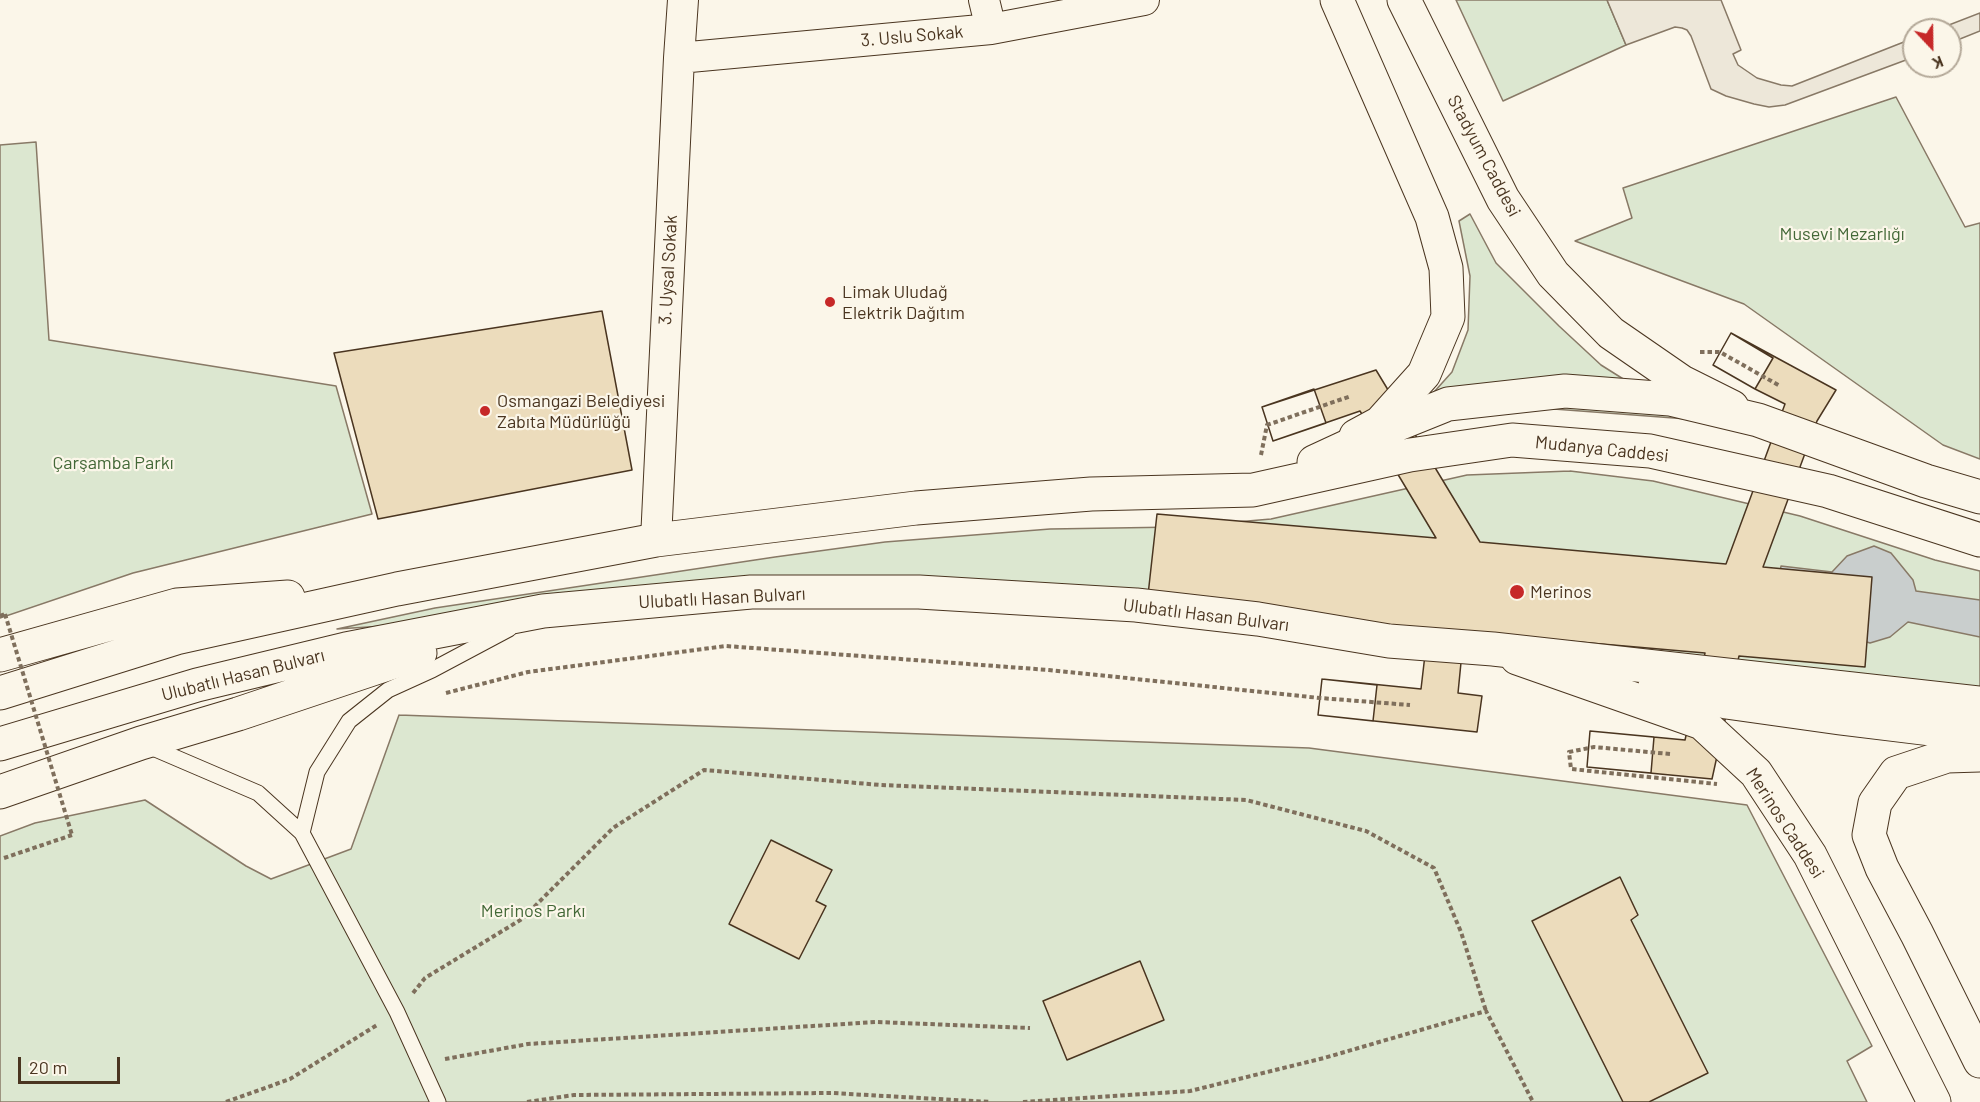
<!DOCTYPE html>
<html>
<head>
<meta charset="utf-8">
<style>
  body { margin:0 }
  #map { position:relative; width:1980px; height:1102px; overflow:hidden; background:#fbf6e9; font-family:Barlow,sans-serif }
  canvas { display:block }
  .north { position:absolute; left:1902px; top:18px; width:60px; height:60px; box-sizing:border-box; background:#fbf6e9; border:2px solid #b4a999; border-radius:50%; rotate:158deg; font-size:16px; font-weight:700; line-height:24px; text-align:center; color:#4a3520 }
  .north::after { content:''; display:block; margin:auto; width:21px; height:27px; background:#c62828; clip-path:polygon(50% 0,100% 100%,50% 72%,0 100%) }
  .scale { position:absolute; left:18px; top:1057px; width:102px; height:27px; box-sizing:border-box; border:3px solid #4a3520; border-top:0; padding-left:8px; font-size:18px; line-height:21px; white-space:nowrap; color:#4a3520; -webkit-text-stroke:4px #fbf6e9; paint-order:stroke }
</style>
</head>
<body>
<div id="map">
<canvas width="1980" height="1102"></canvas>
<div class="north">K</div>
<div class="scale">20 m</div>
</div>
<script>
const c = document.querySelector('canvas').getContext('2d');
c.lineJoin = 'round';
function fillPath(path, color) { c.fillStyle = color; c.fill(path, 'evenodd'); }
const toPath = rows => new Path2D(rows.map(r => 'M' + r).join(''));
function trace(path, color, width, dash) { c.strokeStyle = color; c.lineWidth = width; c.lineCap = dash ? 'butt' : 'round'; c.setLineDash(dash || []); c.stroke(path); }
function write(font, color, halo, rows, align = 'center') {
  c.font = font + ' Barlow,sans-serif'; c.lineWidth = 4.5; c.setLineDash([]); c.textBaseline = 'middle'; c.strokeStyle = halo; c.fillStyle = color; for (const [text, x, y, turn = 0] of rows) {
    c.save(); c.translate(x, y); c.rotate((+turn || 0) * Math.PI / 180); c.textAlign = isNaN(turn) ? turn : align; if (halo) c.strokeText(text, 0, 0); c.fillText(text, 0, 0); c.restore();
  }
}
const green = toPath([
  [1456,0,1607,0,1626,45,1503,101,1456,0],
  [1896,97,1965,227,1980,223,1980,459,1943,445,1744,304,1575,241,1632,218,1623,188,1896,97],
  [36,142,49,340,336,386,372,514,133,573,0,618,0,145,36,142],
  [1470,214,1496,263,1559,326,1601,365,1687,419,1527,407,1407,422,1452,372,1468,330,1470,276,1459,221,1470,214],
  [1570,471,1653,481,1800,516,1935,560,1980,571,1980,689,988,587,337,629,435,608,775,557,885,542,1050,529,1178,527,1271,519,1467,475,1570,471],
  [399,715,1309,748,1747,805,1872,1046,1847,1061,1867,1102,0,1102,0,836,35,823,145,800,246,866,271,879,351,849,399,715]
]);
fillPath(green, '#dce7d0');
trace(green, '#887966', 1.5);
const parking = toPath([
  [1607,0,1721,0,1741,50,1733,54,1738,65,1757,78,1781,85,1792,86,1914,38,1914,57,1785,105,1769,107,1754,104,1726,96,1711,89,1691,36,1687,30,1682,28,1675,27,1626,45,1607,0],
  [1980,13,1980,31,1950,43,1950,30,1936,30,1980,13]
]);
fillPath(parking, '#ede7d9');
trace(parking, '#887966', 1.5);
const water = toPath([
  [1874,546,1891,553,1913,580,1916,591,1980,600,1980,637,1908,622,1890,637,1870,643,1845,635,1776,596,1781,566,1832,572,1847,556,1874,546]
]);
fillPath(water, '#c9cecd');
trace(water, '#887966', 1.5);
const building = toPath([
  [602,311,632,470,378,519,334,353,602,311],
  [1731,333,1836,390,1817,421,1763,567,1872,577,1865,667,1739,656,1712,779,1587,767,1590,731,1685,740,1705,653,1464,632,1458,693,1482,696,1477,732,1318,715,1322,679,1421,689,1428,629,1147,604,1157,514,1436,538,1360,411,1273,441,1262,407,1376,370,1480,542,1726,564,1785,404,1755,389,1713,365,1731,333],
  [1731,333,1773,358,1755,389,1713,365,1731,333],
  [1314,389,1326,423,1273,441,1262,407,1314,389],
  [1322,679,1377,685,1373,721,1318,715,1322,679],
  [1590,731,1654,737,1651,773,1587,767,1590,731],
  [771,840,832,870,816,901,826,906,799,959,729,924,771,840],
  [1620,877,1638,915,1631,920,1708,1073,1649,1102,1623,1102,1532,921,1620,877],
  [1140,961,1164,1020,1067,1060,1043,1001,1140,961]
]);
fillPath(building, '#ecdcbc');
trace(building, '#4a3520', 1.5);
const service = toPath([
  [146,745,258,793,302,833,397,1012,438,1102],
  [302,833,317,772,349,721,388,690,432,670,509,629]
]);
const minor = toPath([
  [984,0,991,29],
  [679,58,991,29,1144,0],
  [656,540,679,58,683,0]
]);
const primary = toPath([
  [1337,0,1432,217,1446,268,1448,317,1424,374,1380,423,1356,436],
  [1404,0,1503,199,1553,274,1611,333,1682,382,1732,407],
  [1517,658,1702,723,1756,773,1810,855,1934,1102],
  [1980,755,1947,756,1896,773,1875,803,1869,835,1882,868,1917,934,1980,1061]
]);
const trunk = toPath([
  [1314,462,1381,431,1448,404,1565,391,1670,399,1758,420,1926,481,1980,497],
  [0,655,177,605,288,597],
  [1655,686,1726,702,1840,718,1980,735],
  [0,693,176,638,397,589,656,540,916,508,1091,494,1253,490,1410,455,1512,440,1650,451,1828,491,1980,540],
  [0,744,197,685,346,649,543,611,751,592,919,592,1136,605,1258,619,1389,641,1493,649,1980,703],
  [0,792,141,743,238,714,420,653]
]);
trace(service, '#4a3520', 17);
trace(minor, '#4a3520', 32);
trace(primary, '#4a3520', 35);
trace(trunk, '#4a3520', 35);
trace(toPath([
  [1700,352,1720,352,1780,386],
  [1261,455,1267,425,1351,396],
  [0,616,5,614],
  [446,693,528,672,726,646,1049,670,1320,698,1410,705],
  [1670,754,1594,747,1569,752,1571,769,1717,784],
  [4,858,72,835],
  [413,993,425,978,522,919,613,828,704,770,881,785,1246,800,1366,831,1434,868,1461,932,1486,1011],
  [445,1059,528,1044,876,1022,1030,1028],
  [226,1102,290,1079,377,1025],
  [527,1102,574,1095,832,1093,991,1102],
  [1023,1102,1190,1091,1324,1058,1486,1011,1533,1102]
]), '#7f6f5c', 4, [4.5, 3]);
trace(service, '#fbf6e9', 15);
trace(minor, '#fbf6e9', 30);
trace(primary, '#fbf6e9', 33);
trace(trunk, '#fbf6e9', 33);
trace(toPath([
  [5,614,72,835]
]), '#7f6f5c', 4, [4.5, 3]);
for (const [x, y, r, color] of [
  [830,302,6,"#c62828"],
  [485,411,6,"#c62828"],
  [1517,592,8,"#c62828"]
]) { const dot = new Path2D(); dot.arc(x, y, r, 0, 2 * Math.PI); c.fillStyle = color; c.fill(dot); trace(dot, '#fbf6e9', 2); }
write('18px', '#4a3520', '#fbf6e9', [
  ["3. Uslu Sokak",912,36,-5],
  ["Stadyum Caddesi",1484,156,62],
  ["3. Uysal Sokak",668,270,-87],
  ["Mudanya Caddesi",1602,449,6],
  ["Ulubatlı Hasan Bulvarı",722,598,-3],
  ["Ulubatlı Hasan Bulvarı",1206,615,7],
  ["Ulubatlı Hasan Bulvarı",243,675,-14],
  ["Merinos Caddesi",1785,823,57]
]);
write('18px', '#436837', '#fbf6e9', [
  ["Musevi Mezarlığı",1842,234],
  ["Çarşamba Parkı",113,463],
  ["Merinos Parkı",533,911]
]);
write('18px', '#4a3520', '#fbf6e9', [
  ["Limak Uludağ",842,292],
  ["Elektrik Dağıtım",842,313],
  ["Osmangazi Belediyesi",497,401],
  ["Zabıta Müdürlüğü",497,422],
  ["Merinos",1530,592]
], 'left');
</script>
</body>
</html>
